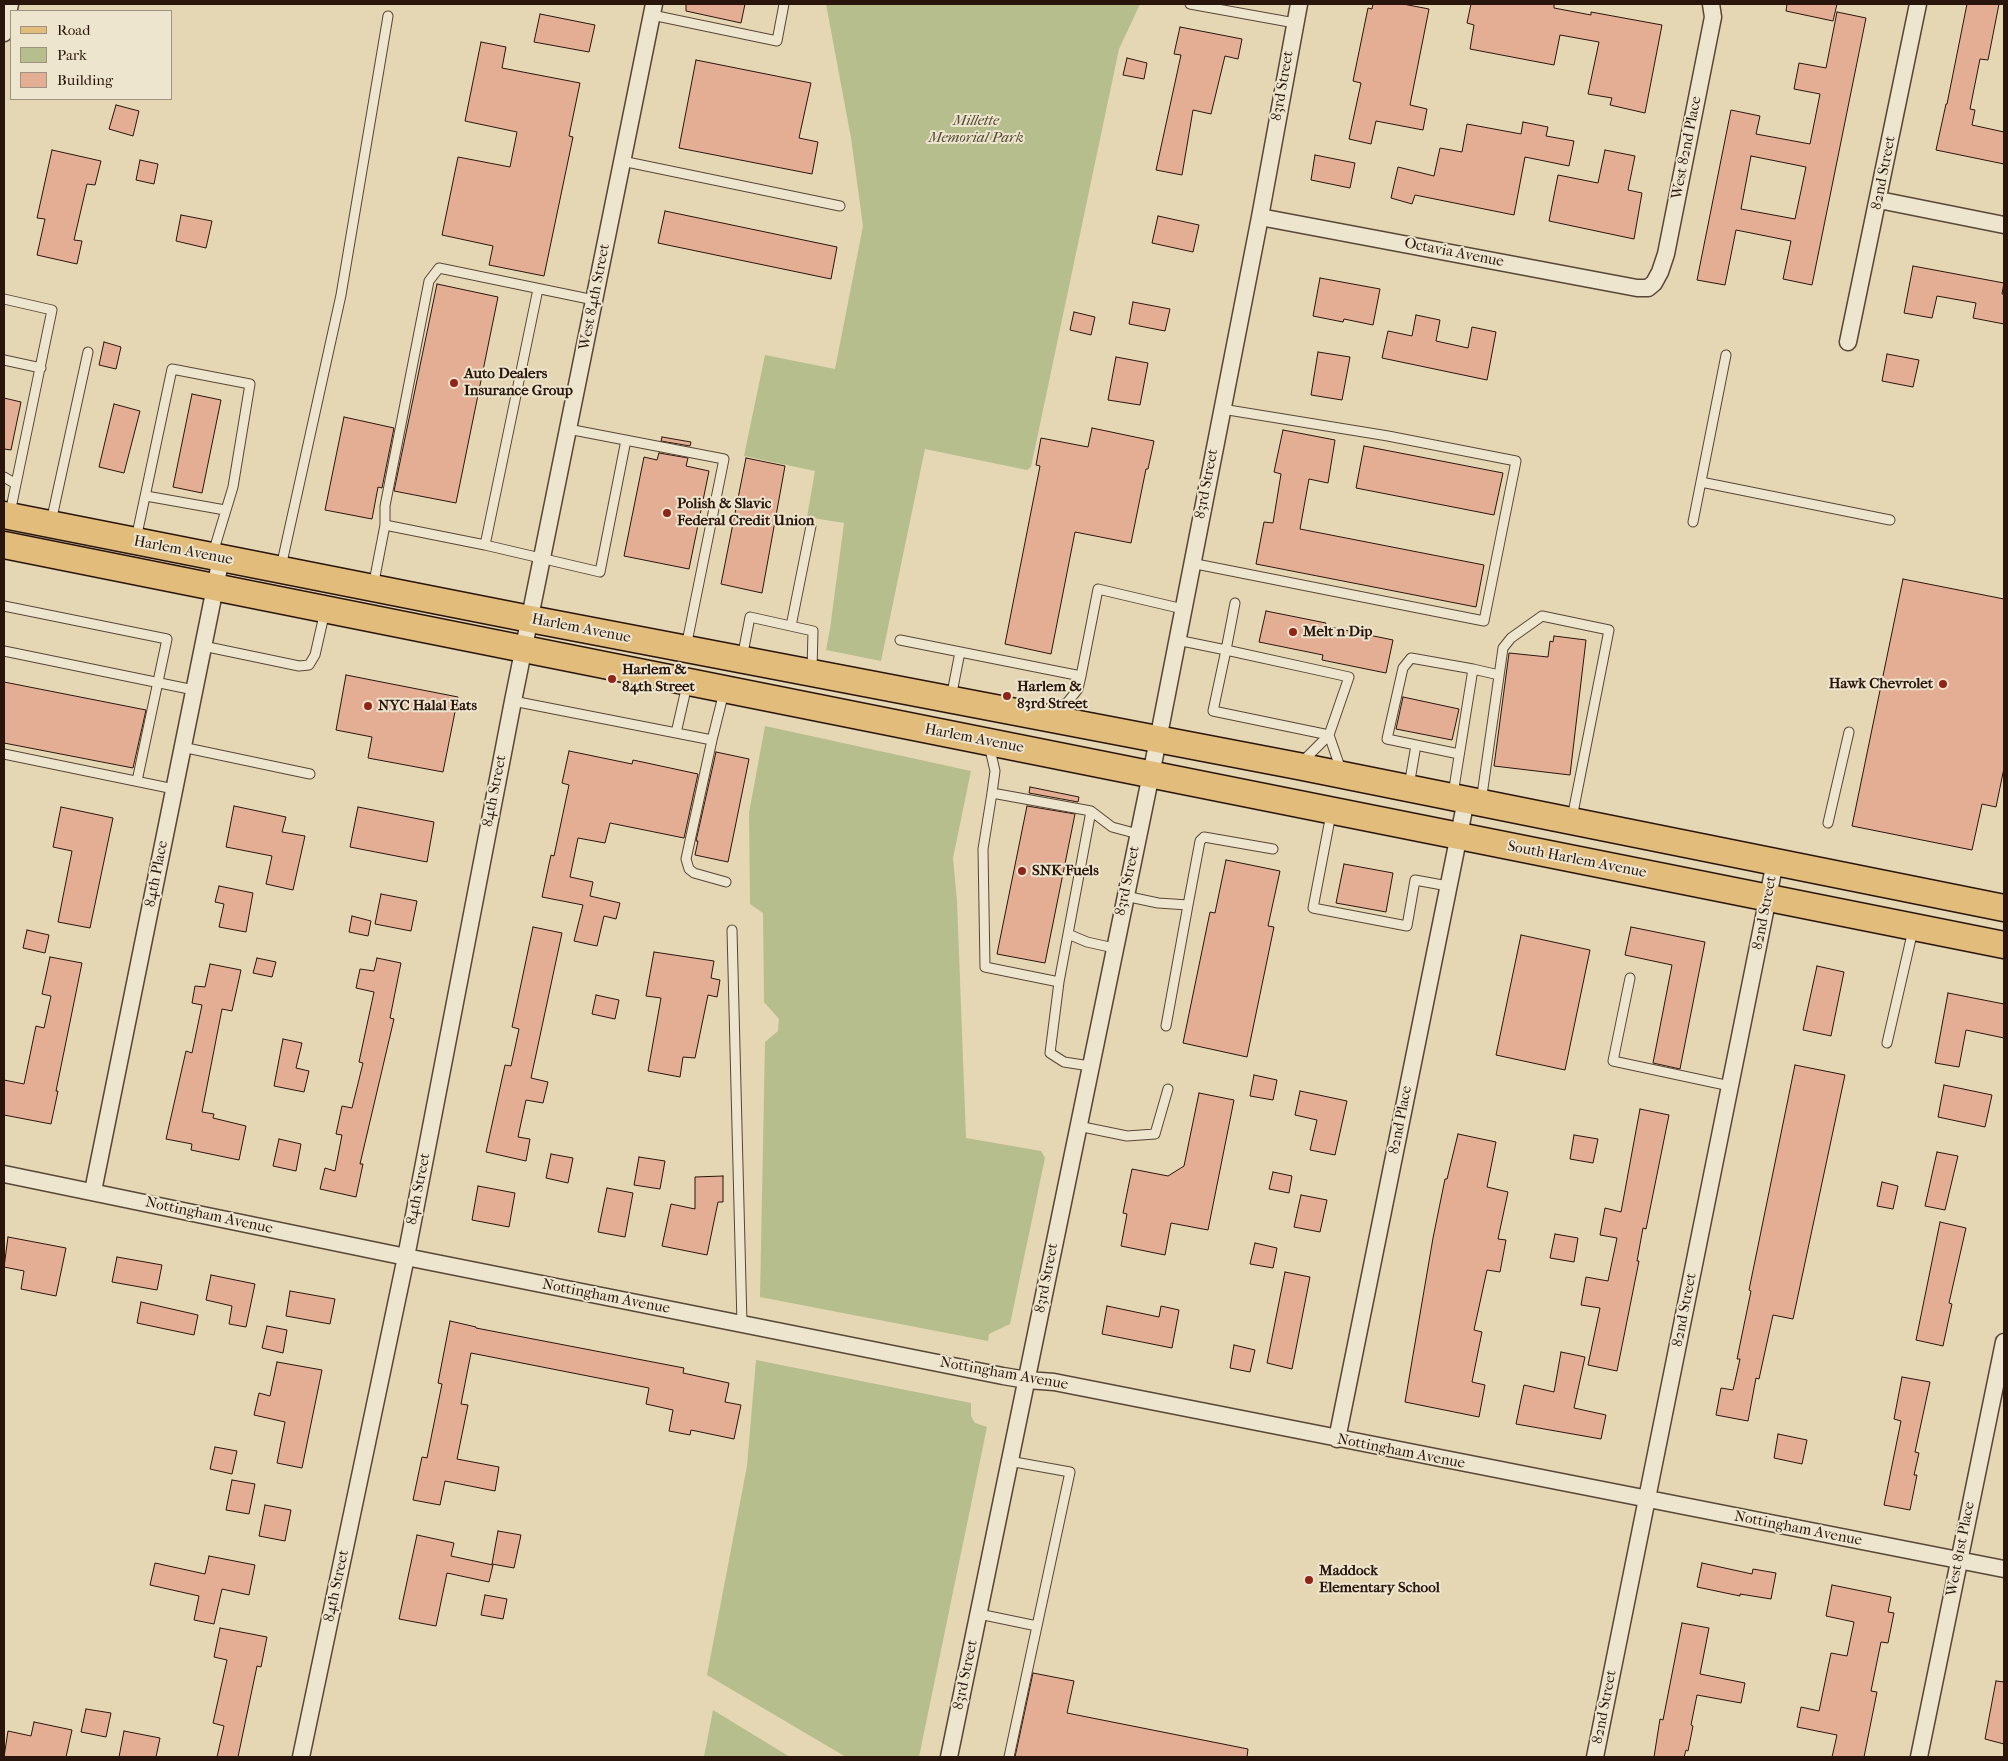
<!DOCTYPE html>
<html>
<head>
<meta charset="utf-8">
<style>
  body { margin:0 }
  #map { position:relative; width:2008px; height:1761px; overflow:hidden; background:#e5d7b4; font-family:"IM FELL French Canon",serif }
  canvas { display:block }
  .frame { position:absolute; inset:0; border:5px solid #29150c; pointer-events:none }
  .legend { position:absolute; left:10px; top:10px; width:162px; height:90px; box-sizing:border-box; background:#eee5ce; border:1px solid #9f9280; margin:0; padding:6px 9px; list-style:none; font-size:15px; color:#29150c }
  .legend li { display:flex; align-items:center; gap:10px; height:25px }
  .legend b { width:25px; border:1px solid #9f9280 }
</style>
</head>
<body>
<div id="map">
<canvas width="2008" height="1761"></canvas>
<div class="frame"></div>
<ul class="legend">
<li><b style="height:6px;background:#e2bc7a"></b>Road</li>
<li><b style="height:14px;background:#b5be8c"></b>Park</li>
<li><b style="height:14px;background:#e4ae95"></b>Building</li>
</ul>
</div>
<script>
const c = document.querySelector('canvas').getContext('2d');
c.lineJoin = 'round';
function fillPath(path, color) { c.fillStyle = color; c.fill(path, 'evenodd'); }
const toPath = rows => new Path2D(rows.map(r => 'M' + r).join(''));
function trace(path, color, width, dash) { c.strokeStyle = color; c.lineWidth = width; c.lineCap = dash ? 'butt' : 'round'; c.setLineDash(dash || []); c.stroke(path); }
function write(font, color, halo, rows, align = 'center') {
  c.font = font + ' "IM FELL French Canon",serif'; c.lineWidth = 4; c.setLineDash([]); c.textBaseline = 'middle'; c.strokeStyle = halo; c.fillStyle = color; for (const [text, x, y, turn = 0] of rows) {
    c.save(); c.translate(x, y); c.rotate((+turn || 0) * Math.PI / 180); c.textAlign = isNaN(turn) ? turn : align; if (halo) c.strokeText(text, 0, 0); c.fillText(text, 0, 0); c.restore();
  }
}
fillPath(toPath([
  [826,4,1140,4,1119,49,1031,467,1027,470,925,449,881,661,826,650,830,629,844,523,807,517,815,471,744,456,765,355,835,369,863,226,851,138],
  [765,726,971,771,953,858,957,901,966,1138,1041,1151,1045,1158,1010,1324,989,1334,988,1341,760,1297,765,1042,778,1031,779,1019,764,1002,763,913,750,904,749,813],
  [756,1360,971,1403,971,1416,975,1423,987,1427,919,1757,846,1757,707,1675,747,1466],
  [713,1710,790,1757,704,1757]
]), '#b5be8c');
const building = toPath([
  [686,4,745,4,741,23,686,11,686,4],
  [1373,4,1403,4,1429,9,1410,105,1427,109,1423,130,1376,121,1371,144,1349,139,1361,83,1353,81,1368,8,1372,9,1373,4],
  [1471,4,1554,4,1554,8,1591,15,1591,12,1662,25,1645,113,1610,105,1612,98,1588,94,1599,42,1560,35,1554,65,1470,49,1474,25,1467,23,1471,4],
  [1787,4,1837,4,1833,21,1786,11,1787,4],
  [1967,4,1999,4,1988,60,1980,59,1970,109,1975,110,1972,125,2004,132,2004,164,1936,150,1946,104,1947,104,1967,4],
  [1837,12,1866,18,1812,285,1783,279,1791,241,1736,230,1725,285,1697,280,1731,110,1760,116,1756,134,1810,144,1820,94,1794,89,1799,63,1826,68,1837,12],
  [1751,156,1806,167,1795,219,1741,209,1751,156],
  [540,14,595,25,589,52,534,42,540,14],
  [1180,27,1242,39,1238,59,1225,56,1211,114,1193,110,1182,175,1156,170,1181,55,1174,54,1180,27],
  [481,42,506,47,502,68,580,83,569,136,573,137,544,276,489,265,493,246,442,235,458,157,510,167,517,132,465,121,481,42],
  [1127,58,1147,63,1144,79,1123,75,1127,58],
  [696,60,811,83,799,138,818,142,812,174,679,148,696,60],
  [116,105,139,111,133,136,109,129,116,105],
  [1523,122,1548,127,1546,136,1574,141,1569,166,1525,157,1514,215,1415,195,1412,204,1391,198,1398,167,1434,176,1440,148,1462,152,1467,124,1521,134,1523,122],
  [52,150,101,161,95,185,87,184,74,240,82,241,77,264,37,255,45,219,37,218,52,150],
  [1605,150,1635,156,1628,190,1642,193,1634,239,1549,221,1558,175,1598,183,1605,150],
  [1315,155,1355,163,1350,188,1311,180,1315,155],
  [140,160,158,164,154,184,136,180,140,160],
  [665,211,837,247,831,279,658,243,665,211],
  [181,215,212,221,206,248,176,241,181,215],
  [1158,216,1199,225,1193,252,1152,243,1158,216],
  [1913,266,2004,283,2002,294,2004,294,2004,324,1973,318,1976,303,1937,296,1932,318,1904,313,1913,266],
  [1320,278,1380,289,1373,325,1344,319,1343,322,1313,316,1320,278],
  [437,284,498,297,456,503,394,491,437,284],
  [1133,302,1170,309,1165,331,1129,324,1133,302],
  [1074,312,1095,317,1091,335,1070,330,1074,312],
  [1416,315,1440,320,1436,341,1468,348,1472,327,1496,332,1487,380,1382,358,1388,331,1412,336,1416,315],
  [104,342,121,347,116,369,99,365,104,342],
  [1318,352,1350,357,1342,400,1311,395,1318,352],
  [1887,354,1919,360,1913,387,1882,381,1887,354],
  [1116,357,1148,363,1140,405,1108,400,1116,357],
  [192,394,221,400,202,493,173,487,192,394],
  [4,398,21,402,11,450,4,449,4,398],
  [114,404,140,411,124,473,99,467,114,404],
  [344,417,394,428,382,488,378,487,372,519,325,510,344,417],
  [1092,428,1154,441,1148,469,1146,469,1131,543,1075,532,1051,654,1005,644,1040,466,1036,465,1041,438,1088,447,1092,428],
  [1283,430,1335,440,1328,483,1309,479,1300,529,1484,565,1476,607,1256,564,1264,522,1273,523,1281,474,1274,472,1283,430],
  [662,437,691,442,690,446,661,441,662,437],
  [1364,446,1503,473,1494,515,1356,488,1364,446],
  [659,453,688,458,686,466,709,471,689,569,624,556,644,457,657,460,659,453],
  [746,458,785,466,762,593,721,584,746,458],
  [1903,579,2004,599,2004,768,1996,807,1982,804,1972,850,1852,826,1903,579],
  [1266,611,1326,623,1325,626,1393,640,1386,673,1322,660,1323,655,1259,642,1266,611],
  [1554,636,1586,640,1570,775,1494,766,1509,653,1548,657,1550,641,1553,642,1554,636],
  [346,675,458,697,443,772,368,758,372,737,336,730,346,675],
  [4,682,146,710,133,768,4,743,4,682],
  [1403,697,1459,709,1452,740,1396,729,1403,697],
  [569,751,632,764,633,760,698,774,684,838,610,823,605,843,578,838,570,877,593,882,590,896,620,903,616,919,604,916,597,946,574,941,583,905,542,897,551,855,554,856,569,785,562,783,569,751],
  [716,752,749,759,728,862,695,855,698,841,696,841,716,752],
  [1030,787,1079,797,1078,802,1029,793,1030,787],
  [234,806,286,817,282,832,305,836,293,890,266,884,272,856,226,847,234,806],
  [1027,806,1075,814,1045,963,997,954,1027,806],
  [61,807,113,818,90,928,58,922,72,851,53,847,61,807],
  [358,807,434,822,427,862,350,847,358,807],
  [1226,860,1280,871,1268,926,1274,927,1247,1057,1183,1043,1210,912,1215,913,1226,860],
  [1344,864,1393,873,1386,912,1336,903,1344,864],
  [219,886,253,893,246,932,219,927,224,904,215,902,219,886],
  [381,894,417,901,411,931,375,924,381,894],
  [352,916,371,921,368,936,349,932,352,916],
  [533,927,562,933,531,1078,548,1082,543,1103,526,1100,518,1137,530,1139,526,1161,486,1152,505,1065,511,1066,519,1029,512,1027,533,927],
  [1631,927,1705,942,1680,1069,1653,1063,1672,965,1625,955,1631,927],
  [27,930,49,935,45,953,23,948,27,930],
  [1521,935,1590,950,1565,1070,1496,1055,1521,935],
  [654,952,714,961,711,978,720,980,717,997,708,995,695,1058,683,1057,680,1077,648,1071,661,998,646,996,654,952],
  [50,957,82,963,56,1091,58,1091,51,1124,4,1115,4,1080,24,1084,36,1026,44,1028,51,996,42,994,50,957],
  [257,958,276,962,272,977,253,973,257,958],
  [377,958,401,963,390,1018,394,1019,360,1164,363,1164,356,1197,320,1189,325,1168,335,1171,342,1135,336,1134,342,1106,352,1108,363,1063,359,1062,374,992,356,988,360,969,374,971,377,958],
  [210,964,241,970,232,1011,222,1009,202,1112,214,1114,213,1118,246,1126,239,1160,191,1150,192,1144,166,1139,186,1051,192,1053,202,1005,192,1003,195,986,205,987,210,964],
  [1817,966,1844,972,1831,1036,1803,1030,1817,966],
  [1948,993,2004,1004,2004,1038,1966,1030,1959,1067,1935,1063,1948,993],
  [596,995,619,1000,615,1019,592,1014,596,995],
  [283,1039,302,1043,296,1068,309,1071,304,1092,274,1086,283,1039],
  [1795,1065,1845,1075,1793,1319,1773,1315,1759,1379,1756,1378,1748,1421,1716,1415,1721,1388,1733,1390,1740,1359,1737,1359,1751,1291,1749,1290,1795,1065],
  [1254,1075,1277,1080,1273,1100,1250,1096,1254,1075],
  [1944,1085,1992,1095,1985,1127,1938,1117,1944,1085],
  [1300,1091,1347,1101,1335,1155,1310,1150,1317,1120,1295,1115,1300,1091],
  [1199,1093,1234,1100,1208,1230,1171,1223,1165,1255,1121,1246,1127,1214,1123,1213,1132,1169,1168,1176,1184,1166,1199,1093],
  [1640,1109,1669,1115,1646,1229,1643,1228,1637,1261,1639,1261,1617,1371,1588,1365,1600,1308,1581,1305,1586,1277,1608,1281,1617,1238,1600,1235,1605,1208,1621,1212,1640,1109],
  [1458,1134,1496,1142,1487,1187,1508,1192,1498,1239,1506,1240,1500,1272,1487,1270,1474,1330,1482,1332,1472,1382,1485,1385,1479,1417,1405,1402,1433,1238,1445,1179,1447,1179,1458,1134],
  [1574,1135,1598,1139,1593,1163,1570,1159,1574,1135],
  [279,1139,301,1144,296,1171,273,1166,279,1139],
  [1937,1152,1958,1156,1945,1210,1925,1206,1937,1152],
  [551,1154,573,1158,568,1183,546,1178,551,1154],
  [639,1157,665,1161,660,1189,634,1185,639,1157],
  [1273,1172,1292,1176,1289,1193,1269,1189,1273,1172],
  [723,1176,723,1202,718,1202,707,1255,662,1246,671,1204,695,1209,695,1177,723,1176],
  [1882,1182,1898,1186,1893,1209,1877,1206,1882,1182],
  [478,1186,515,1193,509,1227,472,1220,478,1186],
  [607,1188,633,1193,625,1237,598,1232,607,1188],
  [1301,1195,1327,1200,1320,1232,1294,1227,1301,1195],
  [1940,1222,1966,1228,1949,1303,1952,1304,1943,1346,1916,1340,1940,1222],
  [1555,1234,1578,1238,1574,1262,1550,1258,1555,1234],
  [8,1237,66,1248,56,1296,21,1289,24,1271,4,1267,8,1237],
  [1255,1243,1277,1248,1273,1268,1250,1264,1255,1243],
  [117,1257,162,1265,157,1290,112,1282,117,1257],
  [1285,1272,1310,1277,1292,1369,1267,1363,1285,1272],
  [211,1275,255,1284,246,1327,229,1324,232,1306,206,1300,211,1275],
  [290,1291,335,1299,330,1324,286,1316,290,1291],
  [141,1302,198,1315,194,1335,137,1323,141,1302],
  [1107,1306,1159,1317,1161,1306,1179,1310,1172,1348,1102,1334,1107,1306],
  [450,1321,476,1327,476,1328,684,1368,683,1373,729,1383,725,1402,741,1405,734,1439,691,1430,690,1435,669,1431,673,1410,646,1404,649,1388,471,1353,461,1404,468,1405,457,1459,499,1467,495,1491,445,1481,440,1505,413,1500,422,1457,427,1458,442,1384,438,1383,450,1321],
  [267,1326,287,1330,283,1353,262,1348,267,1326],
  [1234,1345,1255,1350,1250,1372,1230,1368,1234,1345],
  [1561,1352,1585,1357,1574,1408,1606,1415,1601,1439,1516,1424,1524,1385,1554,1392,1561,1352],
  [277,1362,322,1370,302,1468,277,1463,285,1422,254,1415,259,1393,270,1396,277,1362],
  [1902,1377,1930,1382,1915,1452,1919,1453,1914,1475,1917,1475,1910,1510,1884,1505,1901,1421,1894,1419,1902,1377],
  [1778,1434,1807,1440,1802,1464,1774,1458,1778,1434],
  [215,1447,237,1451,232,1474,210,1469,215,1447],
  [232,1480,255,1484,249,1514,226,1510,232,1480],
  [265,1505,291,1510,285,1541,259,1536,265,1505],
  [498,1531,521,1535,514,1568,492,1564,498,1531],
  [417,1535,454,1543,451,1556,493,1565,489,1582,447,1573,436,1626,399,1619,417,1535],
  [209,1556,255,1565,249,1595,222,1589,214,1624,194,1620,199,1596,150,1585,155,1563,205,1574,209,1556],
  [1702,1563,1752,1574,1753,1569,1776,1573,1771,1599,1740,1594,1740,1596,1697,1587,1702,1563],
  [1832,1585,1891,1597,1888,1612,1894,1613,1888,1643,1881,1642,1871,1691,1877,1692,1864,1757,1832,1757,1837,1735,1797,1727,1801,1707,1819,1711,1831,1653,1847,1656,1854,1622,1826,1616,1832,1585],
  [485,1595,507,1599,503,1619,481,1615,485,1595],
  [1682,1623,1709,1628,1700,1674,1745,1683,1741,1703,1697,1695,1691,1725,1693,1726,1688,1751,1686,1750,1684,1757,1654,1757,1660,1719,1663,1720,1682,1623],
  [220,1628,267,1637,261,1667,257,1666,238,1757,217,1757,224,1726,213,1723,227,1660,214,1657,220,1628],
  [1033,1673,1074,1681,1067,1713,1248,1749,1247,1757,1015,1757,1033,1673],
  [1996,1681,2004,1682,2004,1744,1985,1739,1996,1681],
  [86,1709,111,1713,106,1737,81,1732,86,1709],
  [34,1722,72,1730,66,1757,4,1757,8,1731,31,1736,34,1722],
  [124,1731,160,1738,156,1757,119,1757,124,1731]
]);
fillPath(building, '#e4ae95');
trace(building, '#29150c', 1);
const lane = toPath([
  [1190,4,1295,23],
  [652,15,777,41,784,4],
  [622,161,840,206],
  [538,289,485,545,600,572,626,440],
  [4,299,52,310,10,513],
  [4,360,41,368],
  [568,429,724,459,686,647],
  [4,477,16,484],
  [1701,482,1890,520],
  [146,496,225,510],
  [51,522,88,352],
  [1693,522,1726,355],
  [385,525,385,506,429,281,439,268,594,300],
  [136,539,172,369,250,384,233,487,213,553],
  [1191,563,1484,621,1516,461,1388,436,1222,409],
  [281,567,341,295,388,16],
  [373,587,385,525,485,545],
  [4,606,167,639,137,781],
  [791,626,811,526],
  [900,640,1081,676,1098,589,1183,609],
  [1177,640,1226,650,1349,677,1329,735,1213,711,1226,650,1235,603],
  [203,646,299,666,309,665,315,655,325,611],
  [4,651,194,690],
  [742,658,750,617,813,631,812,671],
  [1473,669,1499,675],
  [951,698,960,652],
  [513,701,712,740,686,859,689,869,694,873,726,882],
  [1044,711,1067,703,1078,689,1081,676],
  [676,733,687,685],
  [712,740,724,692],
  [989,745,995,771,992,793,983,849,985,967,1059,982,1091,811,992,793],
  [1416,745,1459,754],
  [182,747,310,774],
  [4,754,174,789],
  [1301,763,1329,735,1341,770],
  [1409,786,1416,745,1387,739,1403,668,1411,658,1473,669,1453,794],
  [1481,802,1503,648,1511,638,1542,616,1609,630,1572,818],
  [1091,811,1112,827,1138,834],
  [1331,814,1313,908,1407,926,1415,880,1448,886],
  [1828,823,1849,732],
  [1125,896,1158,903,1188,905,1200,841,1204,837,1273,849],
  [732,930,742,1324],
  [1068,934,1087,942,1114,948],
  [1630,978,1613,1061,1730,1086],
  [1059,982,1050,1053,1064,1062,1090,1066],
  [1166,1026,1188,905],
  [1887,1043,1913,930],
  [1078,1126,1127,1136,1155,1134,1168,1089],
  [979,1614,1037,1626,1070,1472,1009,1461],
  [1009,1757,1037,1626]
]);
const street = toPath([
  [4,33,10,4],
  [1879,200,2004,225],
  [1260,217,1637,288,1648,288,1654,283,1660,272,1666,254,1713,17,1711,4],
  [1848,342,1918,4],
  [4,1174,406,1257,1003,1376,1027,1380,1054,1382,2004,1569],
  [93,1191,221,558],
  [1337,1439,1466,800],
  [301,1757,406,1257,513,701,654,4],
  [949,1757,1158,740,1260,217,1299,4],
  [1595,1757,1775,862],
  [1919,1757,2004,1342]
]);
const primary = toPath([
  [4,515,530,619,1298,766,2004,908],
  [4,545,2004,945]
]);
trace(lane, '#584636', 11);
trace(street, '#584636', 19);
trace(primary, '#29150c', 29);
trace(lane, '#eee5ce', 9);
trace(street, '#eee5ce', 16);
trace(primary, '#e2bc7a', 26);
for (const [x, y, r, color] of [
  [454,383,5,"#8f2418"],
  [667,513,5,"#8f2418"],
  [1293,632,5,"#8f2418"],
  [612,679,5,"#8f2418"],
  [1943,684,5,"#8f2418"],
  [1007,696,5,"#8f2418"],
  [368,706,5,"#8f2418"],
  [1022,871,5,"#8f2418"],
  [1309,1580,5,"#8f2418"]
]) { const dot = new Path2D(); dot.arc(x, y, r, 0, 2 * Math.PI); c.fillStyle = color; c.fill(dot); trace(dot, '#eee5ce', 2); }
write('15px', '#29150c', '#eee5ce', [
  ["83rd Street",1283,86,-80],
  ["West 82nd Place",1687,148,-79],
  ["82nd Street",1884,173,-79],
  ["Octavia Avenue",1454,253,11],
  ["West 84th Street",595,297,-79],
  ["83rd Street",1207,484,-79],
  ["Harlem Avenue",183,551,11],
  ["Harlem Avenue",581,629,11],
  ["Harlem Avenue",974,739,11],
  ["84th Street",495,791,-79],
  ["South Harlem Avenue",1577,860,11],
  ["84th Place",157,874,-79],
  ["83rd Street",1128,881,-78],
  ["82nd Street",1765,913,-79],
  ["82nd Place",1401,1120,-79],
  ["84th Street",419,1189,-79],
  ["Nottingham Avenue",209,1216,12],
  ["83rd Street",1047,1278,-79],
  ["Nottingham Avenue",606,1297,11],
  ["82nd Street",1685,1310,-79],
  ["Nottingham Avenue",1004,1374,10],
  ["Nottingham Avenue",1401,1452,11],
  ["Nottingham Avenue",1798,1529,11],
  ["West 81st Place",1961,1549,-79],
  ["84th Street",337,1586,-78],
  ["83rd Street",966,1675,-78],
  ["82nd Street",1605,1707,-79]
]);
write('italic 15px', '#534832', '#eee5ce', [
  ["Millette",976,121],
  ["Memorial Park",976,138]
]);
write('bold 15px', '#29150c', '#eee5ce', [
  ["Auto Dealers",464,374],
  ["Insurance Group",464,391],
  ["Polish & Slavic",677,504],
  ["Federal Credit Union",677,521],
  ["Melt n Dip",1303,632],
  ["Harlem &",622,670],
  ["84th Street",622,687],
  ["Hawk Chevrolet",1933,684,"right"],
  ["Harlem &",1017,687],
  ["83rd Street",1017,704],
  ["NYC Halal Eats",378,706],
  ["SNK Fuels",1032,871],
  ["Maddock",1319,1571],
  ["Elementary School",1319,1588]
], 'left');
</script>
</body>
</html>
